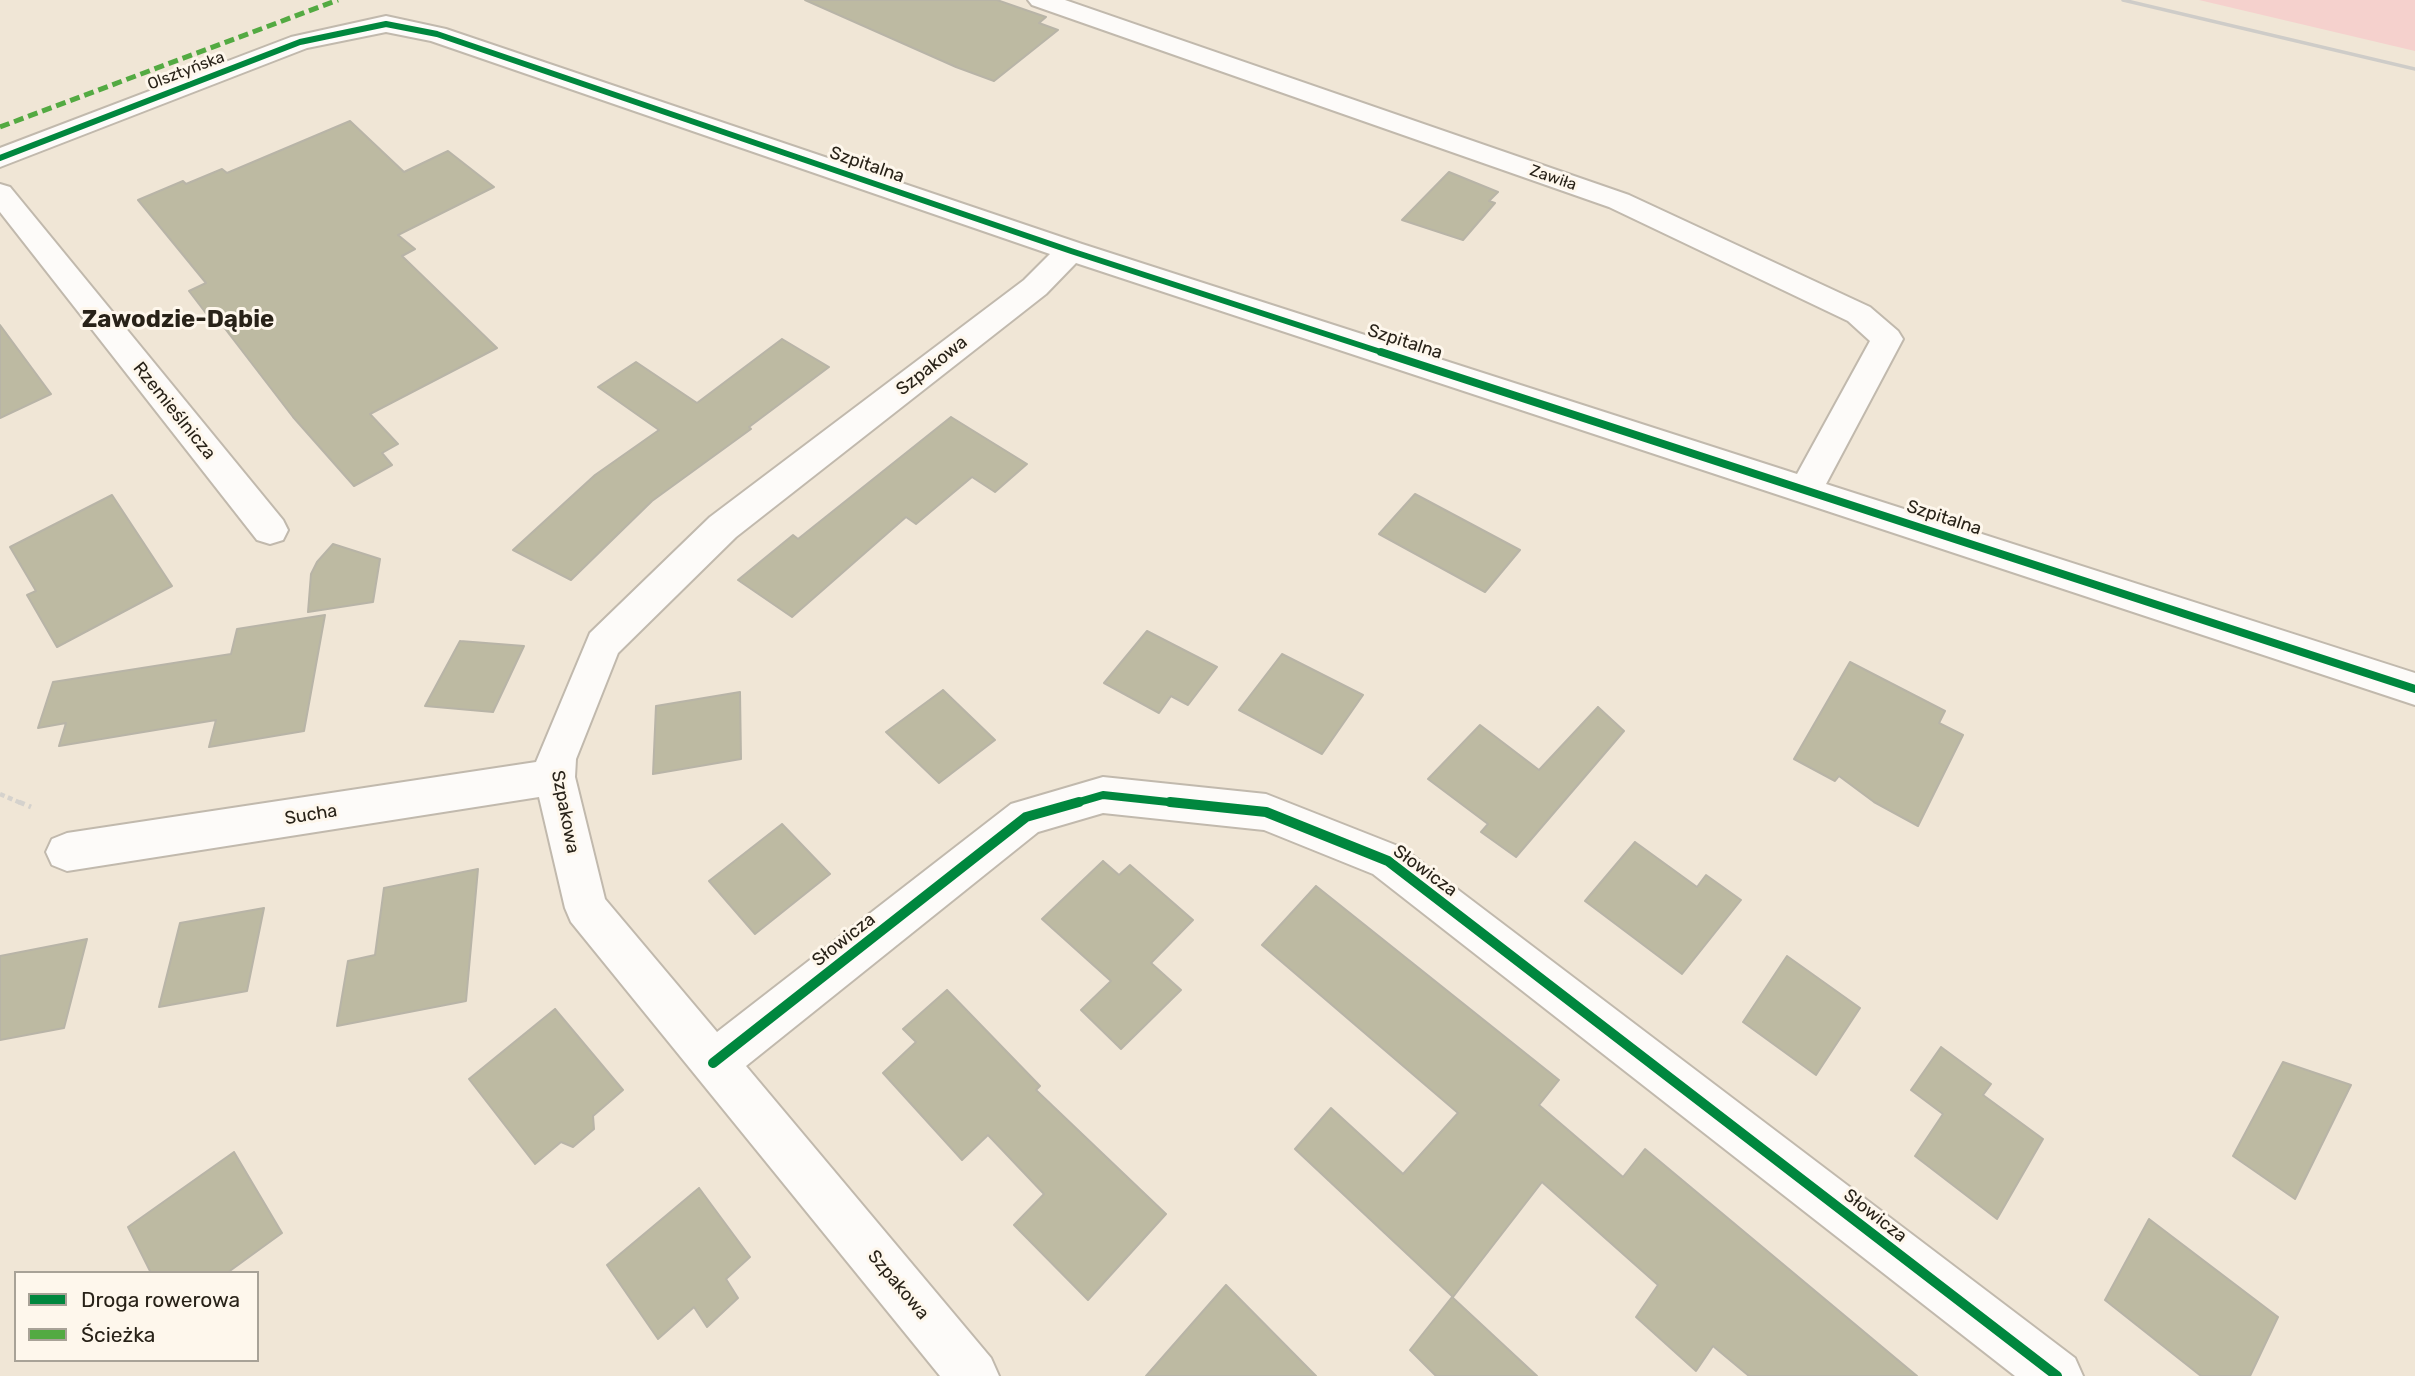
<!DOCTYPE html>
<html>
<head>
<meta charset="utf-8">
<style>
  body { margin:0 }
  #map { position:relative; width:2415px; height:1376px; overflow:hidden; background:#f0e6d6; font-family:Rubik,sans-serif }
  canvas { display:block }
  .legend { position:absolute; left:14px; top:1271px; width:245px; height:91px; box-sizing:border-box; background:#fef7ec; border:2px solid #a8a297; margin:0; padding:9px 12px; list-style:none; font-size:21px; color:#282218 }
  .legend li { display:flex; align-items:center; gap:14px; height:35px }
  .legend b { width:35px; border:2px solid #a8a297 }
</style>
</head>
<body>
<div id="map">
<canvas width="2415" height="1376"></canvas>
<ul class="legend">
<li><b style="height:9px;background:#00873e"></b>Droga rowerowa</li>
<li><b style="height:9px;background:#53aa42"></b>Ścieżka</li>
</ul>
</div>
<script>
const c = document.querySelector('canvas').getContext('2d');
c.lineJoin = 'round';
function fillPath(path, color) { c.fillStyle = color; c.fill(path, 'evenodd'); }
const toPath = rows => new Path2D(rows.map(r => 'M' + r).join(''));
function trace(path, color, width, dash) { c.strokeStyle = color; c.lineWidth = width; c.lineCap = dash ? 'butt' : 'round'; c.setLineDash(dash || []); c.stroke(path); }
function write(font, color, halo, rows, align = 'center') {
  c.font = font + ' Rubik,sans-serif'; c.lineWidth = 6; c.setLineDash([]); c.textBaseline = 'middle'; c.strokeStyle = halo; c.fillStyle = color; for (const [text, x, y, turn = 0] of rows) {
    c.save(); c.translate(x, y); c.rotate((+turn || 0) * Math.PI / 180); c.textAlign = isNaN(turn) ? turn : align; if (halo) c.strokeText(text, 0, 0); c.fillText(text, 0, 0); c.restore();
  }
}
fillPath(toPath([
  [2199,0,2415,0,2415,51]
]), '#f5d1cd');
const building = toPath([
  [805,0,997,0,1046,17,1039,23,1058,30,994,81,956,67,805,0],
  [350,121,404,172,448,151,494,187,398,235,415,249,402,256,497,348,370,414,398,444,382,453,392,465,354,486,293,417,223,326,218,329,189,291,206,283,138,200,183,181,186,184,222,169,227,173,350,121],
  [1449,172,1498,192,1489,201,1495,203,1463,240,1402,220,1449,172],
  [0,325,51,394,0,418,0,325],
  [782,339,829,367,749,427,751,429,652,501,571,580,513,550,595,475,659,430,598,387,636,362,697,403,782,339],
  [951,417,1027,464,995,492,972,477,916,524,906,517,792,617,738,580,793,535,798,539,951,417],
  [1415,494,1520,550,1485,592,1379,534,1415,494],
  [112,495,172,586,57,647,27,595,36,591,10,547,112,495],
  [333,544,380,559,373,602,308,612,311,574,317,562,333,544],
  [325,615,304,731,209,747,216,720,59,746,66,723,38,728,53,682,231,654,237,629,325,615],
  [1147,631,1217,667,1188,705,1171,696,1159,713,1104,683,1147,631],
  [460,641,524,646,493,712,425,706,460,641],
  [1282,654,1363,695,1322,754,1239,710,1282,654],
  [1850,662,1945,711,1939,723,1963,735,1918,826,1874,802,1839,776,1835,781,1794,759,1850,662],
  [943,690,995,740,939,783,886,732,943,690],
  [740,692,741,759,653,774,656,706,740,692],
  [1598,707,1624,731,1516,857,1481,832,1488,824,1428,779,1480,725,1539,770,1598,707],
  [782,824,830,874,755,934,709,881,782,824],
  [1635,842,1697,887,1706,875,1741,900,1682,974,1585,901,1635,842],
  [1103,861,1119,875,1130,865,1193,920,1151,963,1181,990,1121,1049,1081,1010,1111,981,1042,919,1103,861],
  [478,869,466,1001,337,1026,348,961,375,955,384,888,478,869],
  [1316,886,1559,1080,1539,1105,1623,1177,1645,1149,1917,1376,1749,1376,1713,1346,1696,1371,1636,1317,1658,1285,1542,1182,1453,1297,1295,1149,1331,1108,1403,1174,1458,1113,1262,945,1316,886],
  [264,908,247,991,159,1007,180,923,264,908],
  [87,939,64,1028,0,1040,0,956,87,939],
  [1787,956,1860,1008,1816,1075,1743,1022,1787,956],
  [947,990,1040,1086,1036,1090,1166,1214,1088,1300,1014,1225,1044,1194,988,1135,962,1160,883,1073,916,1042,903,1029,947,990],
  [555,1009,623,1090,593,1116,594,1129,573,1147,561,1142,535,1164,469,1079,555,1009],
  [1941,1047,1991,1084,1983,1095,2043,1139,1997,1219,1915,1156,1943,1114,1911,1090,1941,1047],
  [2283,1062,2351,1085,2295,1199,2233,1156,2283,1062],
  [234,1152,282,1233,227,1273,151,1273,128,1227,234,1152],
  [699,1188,750,1257,726,1279,738,1298,707,1327,694,1307,658,1339,607,1265,699,1188],
  [2149,1219,2278,1317,2250,1376,2201,1376,2105,1300,2149,1219],
  [1226,1285,1316,1376,1146,1376,1226,1285],
  [1452,1297,1495,1337,1537,1376,1436,1376,1410,1350,1452,1297]
]);
fillPath(building, '#bdbaa2');
trace(building, '#b8b4a7', 2);
const minor = toPath([
  [1028,0,1065,0,1629,195,1870,307,1898,331,1903,339,1826,484,2415,673,2415,705,1076,263,1046,294,736,537,618,653,576,759,575,777,605,899,717,1032,1011,804,1103,777,1266,794,1403,848,2075,1358,2083,1376,2015,1376,1373,874,1264,830,1103,813,1038,832,746,1066,991,1358,999,1376,940,1376,571,922,565,908,539,797,67,871,52,865,46,852,52,839,67,833,536,762,590,633,710,517,1024,280,1050,254,431,41,386,32,307,48,0,167,0,148,291,37,386,16,446,29,1082,244,1797,474,1870,341,1848,321,1609,207,1032,5,1028,0],
  [0,184,10,187,283,520,288,530,283,540,270,544,257,540,0,212,0,184]
]);
trace(minor, '#c1b9ad', 4);
trace(toPath([
  [0,794,23,804]
]), '#d5d2cd', 4.5, [5, 3.5]);
trace(toPath([
  [19,802,31,807]
]), '#d5d2cd', 5, [6, 4.5]);
fillPath(minor, '#fdfbf9');
trace(toPath([
  [2123,0,2415,69]
]), '#ceccc8', 3.5);
trace(toPath([
  [0,127,338,0]
]), '#53aa42', 5, [10, 5]);
trace(toPath([
  [0,158,300,42,386,24,437,34,1071,251,1387,354]
]), '#00873e', 6);
trace(toPath([
  [1381,352,2415,689],
  [1072,804,1103,795,1187,804]
]), '#00873e', 8);
trace(toPath([
  [1170,802,1266,812,1388,861,2057,1376],
  [713,1063,1026,817,1079,802]
]), '#00873e', 10);
write('16px', '#282218', '#fef7ec', [
  ["Olsztyńska",186,71,-21],
  ["Zawiła",1553,178,19]
]);
write('18px', '#282218', '#fef7ec', [
  ["Szpitalna",867,165,19],
  ["Szpitalna",1405,342,18],
  ["Szpakowa",932,366,-38],
  ["Rzemieślnicza",174,411,51],
  ["Szpitalna",1944,518,18],
  ["Szpakowa",565,812,79],
  ["Sucha",311,815,-9],
  ["Słowicza",1425,871,36],
  ["Słowicza",844,940,-38],
  ["Słowicza",1875,1216,38],
  ["Szpakowa",898,1285,50]
]);
write('bold 24px', '#282218', '#fef7ec', [
  ["Zawodzie-Dąbie",178,320]
]);
</script>
</body>
</html>
